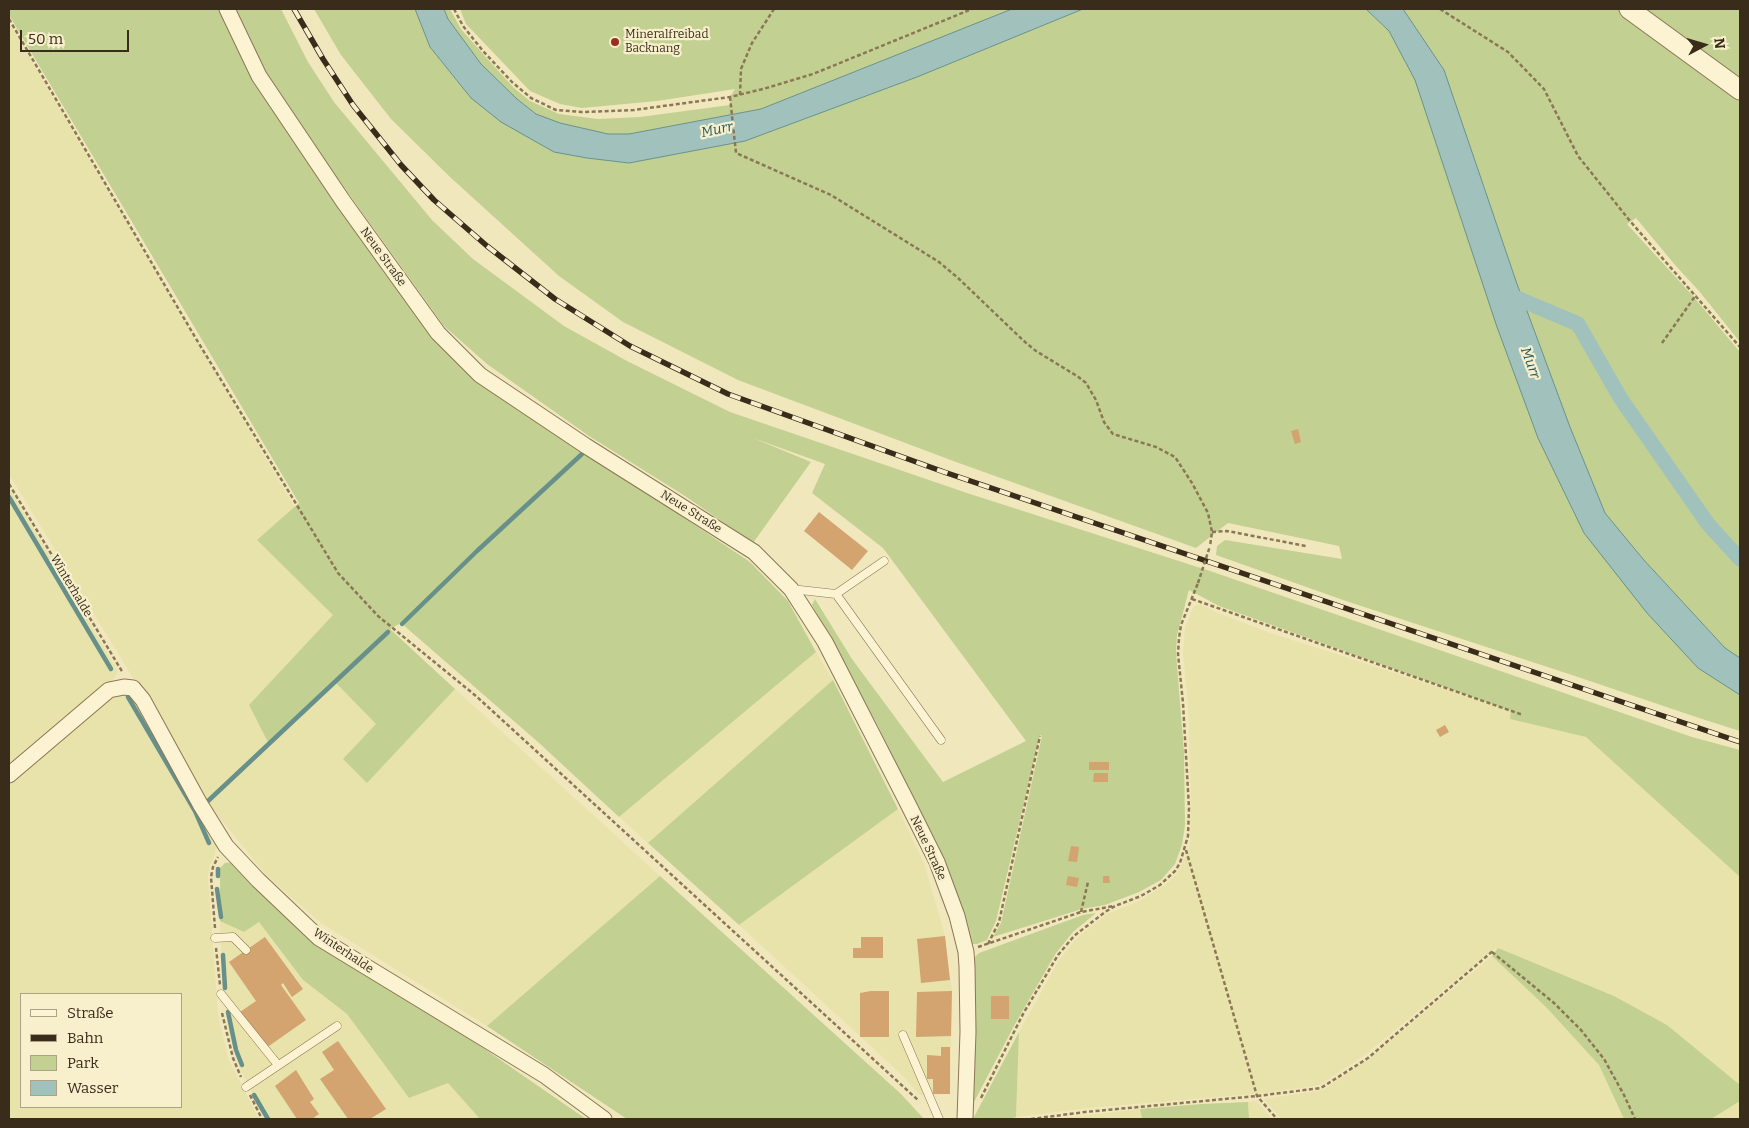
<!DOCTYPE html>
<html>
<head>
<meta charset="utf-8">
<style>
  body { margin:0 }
  #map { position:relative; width:1749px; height:1128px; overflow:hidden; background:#f1e7bd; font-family:Bitter,serif }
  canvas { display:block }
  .frame { position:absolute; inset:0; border:10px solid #392c1b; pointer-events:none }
  .legend { position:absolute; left:20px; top:993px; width:162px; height:115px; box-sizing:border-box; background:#f8f0cd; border:1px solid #aca286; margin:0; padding:6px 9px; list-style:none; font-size:15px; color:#392c1b }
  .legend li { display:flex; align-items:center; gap:10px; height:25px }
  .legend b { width:25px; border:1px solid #aca286 }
  .north { position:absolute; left:1679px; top:20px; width:50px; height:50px; -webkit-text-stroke:4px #f8f0cd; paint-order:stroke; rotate:84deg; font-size:14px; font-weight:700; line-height:20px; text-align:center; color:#392c1b }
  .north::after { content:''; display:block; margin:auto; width:18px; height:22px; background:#392c1b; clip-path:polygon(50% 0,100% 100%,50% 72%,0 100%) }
  .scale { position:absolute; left:20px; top:30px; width:109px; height:22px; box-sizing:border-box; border:2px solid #392c1b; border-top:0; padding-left:6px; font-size:15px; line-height:18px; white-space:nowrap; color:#392c1b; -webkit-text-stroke:4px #f8f0cd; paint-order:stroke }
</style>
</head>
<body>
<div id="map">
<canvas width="1749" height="1128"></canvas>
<div class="frame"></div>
<ul class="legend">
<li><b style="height:6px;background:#fbf3d1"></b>Straße</li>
<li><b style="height:6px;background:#392c1b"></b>Bahn</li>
<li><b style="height:14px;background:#c2d091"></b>Park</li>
<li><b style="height:14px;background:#a1c2bc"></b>Wasser</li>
</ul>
<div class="north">N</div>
<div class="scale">50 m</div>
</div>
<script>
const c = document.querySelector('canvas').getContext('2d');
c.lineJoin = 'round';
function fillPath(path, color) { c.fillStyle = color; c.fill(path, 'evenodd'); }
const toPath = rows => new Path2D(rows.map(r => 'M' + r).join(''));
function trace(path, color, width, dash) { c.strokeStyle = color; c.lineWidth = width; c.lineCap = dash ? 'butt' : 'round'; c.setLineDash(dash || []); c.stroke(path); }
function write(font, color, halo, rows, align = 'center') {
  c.font = font + ' Bitter,serif'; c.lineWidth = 4.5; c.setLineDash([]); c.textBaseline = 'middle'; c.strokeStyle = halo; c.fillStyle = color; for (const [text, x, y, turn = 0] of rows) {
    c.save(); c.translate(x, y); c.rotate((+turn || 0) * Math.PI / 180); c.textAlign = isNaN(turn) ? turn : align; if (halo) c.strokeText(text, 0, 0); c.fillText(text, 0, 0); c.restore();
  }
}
fillPath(toPath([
  [9,23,295,508,257,540,334,615,249,705,269,743,334,681,377,725,367,783,455,689,660,876,487,1026,321,923,267,876,206,801,143,687,133,678,9,474],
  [9,488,118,671,114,679,9,765],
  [1201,604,1218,613,1268,632,1512,711,1510,719,1586,737,1740,877,1740,1085,1667,1025,1614,996,1498,948,1491,951,1366,1054,1320,1085,1265,1093,1088,1108,1016,1117,1019,1032,1059,960,1077,938,1107,914,1137,902,1165,885,1176,875,1186,856,1190,844,1191,800,1188,704,1183,654,1185,627,1194,606],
  [816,652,833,680,648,843,619,817],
  [122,693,130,696,138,704,216,844,215,855,210,865,208,876,218,1015,228,1058,259,1119,9,1119,9,781,111,696],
  [21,994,181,994,181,1107,21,1107],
  [898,809,924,863,945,936,952,992,950,1094,920,1095,900,1073,739,925],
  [220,921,244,932,259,922,303,980,347,1014,409,1098,448,1083,480,1119,265,1119,239,1067,229,1033,223,989],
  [1492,956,1546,1007,1599,1065,1624,1119,1281,1119,1264,1099,1323,1090,1369,1059],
  [1257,1101,1272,1119,1249,1119,1248,1102],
  [1740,1101,1740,1119,1711,1119],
  [1140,1109,1142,1119,1054,1119]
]), '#e7e3aa');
fillPath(toPath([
  [9,9,222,9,435,338,586,452,750,562,788,601,816,652,619,817,538,742,401,623,390,629,455,689,367,783,343,759,376,724,334,681,269,744,249,705,333,615,257,540,299,503,9,15],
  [234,9,281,9,308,62,334,102,432,220,473,259,564,326,627,361,730,412,970,494,1210,571,1692,737,1740,750,1740,877,1586,737,1510,719,1511,711,1219,606,1189,590,1177,635,1176,653,1184,752,1185,825,1182,845,1175,864,1161,880,1139,892,1105,905,1082,909,993,937,1001,923,1042,736,1040,735,996,921,987,940,977,944,972,944,969,940,912,797,878,726,812,605,815,599,852,659,943,782,1026,741,883,548,812,493,825,464,753,438,811,462,753,543,685,496,589,436,487,364,444,326,264,76],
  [314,9,415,9,430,47,471,98,554,152,587,158,629,163,745,141,917,77,1083,9,1366,9,1389,31,1415,80,1497,327,1538,438,1584,533,1698,668,1740,695,1740,731,1699,718,1575,676,1346,601,1216,555,1217,546,1225,540,1342,559,1339,546,1228,523,1196,548,956,462,738,380,623,322,559,276,450,177,391,119,341,55],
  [444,9,450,9,461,29,483,54,514,88,530,101,559,114,598,119,640,117,730,105,730,97,735,89,657,101,582,108,560,104,530,91,466,24,460,9,1012,9,761,109,629,134,608,134,560,123,536,114,517,99,481,64,448,19],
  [1403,9,1740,9,1740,342,1699,291,1675,265,1636,218,1627,224,1692,295,1740,352,1740,658,1725,648,1643,559,1605,513,1570,427,1517,284,1444,70],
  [833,680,898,809,739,925,648,843],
  [236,862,323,948,473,1041,586,1119,480,1119,448,1083,409,1098,347,1014,303,980,259,922,244,932,220,921,220,868,225,863],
  [660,876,901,1094,924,1119,627,1119,487,1026],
  [1096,913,1073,932,1056,953,1015,1024,974,1102,972,1099,973,962,975,957,979,953,1083,915],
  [1498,948,1614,996,1667,1025,1740,1085,1740,1101,1711,1119,1624,1119,1599,1065,1546,1007,1492,956],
  [1019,1032,1016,1117,1010,1119,973,1119],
  [1248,1102,1249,1119,1142,1119,1140,1109,1202,1104]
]), '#c2d091');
const water = toPath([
  [415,9,444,9,448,19,481,64,517,99,536,114,560,123,608,134,629,134,761,109,1012,9,1083,9,917,77,745,141,629,163,587,158,554,152,501,122,471,98,430,47,415,9],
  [1366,9,1403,9,1444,70,1517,284,1570,427,1605,513,1643,559,1725,648,1740,658,1740,695,1698,668,1647,613,1584,533,1538,438,1497,327,1415,80,1389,31,1366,9]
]);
fillPath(water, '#a1c2bc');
trace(water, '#68908a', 1);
trace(toPath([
  [9,497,111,669],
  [402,624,477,551,582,454],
  [128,697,195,811,209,843],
  [208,801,388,632],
  [218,876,218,869],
  [217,889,221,917],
  [223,955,225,988],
  [228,1012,236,1050,242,1065],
  [254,1095,268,1119]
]), '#68908a', 4.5);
trace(toPath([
  [1505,293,1578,324,1621,399,1708,524,1740,559]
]), '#a1c2bc', 15);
fillPath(toPath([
  [1298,429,1301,442,1295,444,1291,431],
  [819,512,868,551,852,570,804,531],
  [1445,725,1449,732,1440,737,1436,730],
  [1089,762,1109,762,1109,770,1089,770],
  [1094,773,1108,773,1108,782,1093,782],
  [1071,846,1079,847,1077,862,1068,861],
  [1068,876,1079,878,1077,887,1066,885],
  [1103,876,1109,876,1110,883,1103,883],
  [945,936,950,980,921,983,917,939],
  [265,937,303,989,292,997,283,983,281,985,306,1020,266,1048,240,1012,256,1001,229,962],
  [861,937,883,937,883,958,853,958,853,948,861,948],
  [871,991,889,991,889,1037,860,1037,860,993],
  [952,991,951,1036,916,1037,917,992],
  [991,996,1009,996,1009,1019,991,1019],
  [338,1041,386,1109,370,1119,348,1119,320,1079,334,1070,322,1052],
  [941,1047,950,1047,950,1094,933,1094,933,1079,927,1079,927,1055,941,1056],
  [296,1070,314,1099,310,1102,319,1114,312,1119,297,1119,275,1086]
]), '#d3a370');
const service = toPath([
  [791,589,836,594,941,740],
  [836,594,884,561],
  [215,938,233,937,246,950],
  [221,994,278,1065],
  [903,1035,939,1119],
  [246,1087,337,1026]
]);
const minor = toPath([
  [227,9,259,76,343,201,438,333,480,375,586,446,754,552,791,589,825,642,906,800,937,862,957,916,966,952,967,967,968,1032,965,1119],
  [9,775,109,690,124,687,133,688,143,700,200,804,226,846,258,880,319,938,544,1075,604,1119]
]);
const tertiary = toPath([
  [1629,9,1740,90]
]);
trace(service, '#8b7755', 9);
trace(minor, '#8b7755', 17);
trace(tertiary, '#8b7755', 21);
trace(toPath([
  [454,9,463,26,483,51,512,82,531,98,556,110,582,112,634,110,730,97,763,89,813,74,972,9],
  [1440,9,1508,52,1544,89,1578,156,1630,221,1740,347],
  [9,19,195,337,338,573,378,616,476,696,919,1101],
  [740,95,741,69,752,43,774,9],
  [730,97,736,153,831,195,939,262,958,278,1025,342,1036,351,1077,376,1086,383,1096,400,1104,422,1113,434,1156,447,1175,457,1192,483,1208,513,1212,532,1210,546],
  [1662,343,1696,295],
  [9,484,123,673],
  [1212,532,1227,531,1306,546],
  [1192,599,1523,715],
  [1186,850,1257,1096,1277,1119],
  [1081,912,1088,882],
  [215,928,211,877,213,867,218,857],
  [988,944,999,922,1040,736],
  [978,947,1081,912,1114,906],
  [216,948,220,985],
  [1492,952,1554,1003,1581,1030,1604,1059,1624,1095,1635,1119],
  [222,1013,233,1058,241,1077],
  [250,1095,262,1119],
  [981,1098,1023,1014,1058,955,1074,936,1105,912,1115,906,1141,896,1160,885,1175,871,1180,863,1188,836,1189,808,1183,703,1178,654,1179,638,1181,625,1198,583],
  [1031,1119,1085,1112,1257,1096,1321,1088,1368,1058,1494,950]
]), '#8b7755', 2.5, [4, 2.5]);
trace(service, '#fbf3d1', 8);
trace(minor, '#fbf3d1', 15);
trace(tertiary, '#fbf3d1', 19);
const rail = toPath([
  [294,9,323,59,353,105,401,165,434,200,487,246,555,299,630,346,728,394,944,472,1740,742]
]);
trace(rail, '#392c1b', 5.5);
trace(rail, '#f8f0cd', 4, [11]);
trace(toPath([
  [1198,583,1210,546]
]), '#8b7755', 2.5, [4, 2.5]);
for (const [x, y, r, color] of [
  [615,42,5,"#9e2c20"]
]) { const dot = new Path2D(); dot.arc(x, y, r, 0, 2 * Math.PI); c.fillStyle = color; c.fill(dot); trace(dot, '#f8f0cd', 2); }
write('12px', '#392c1b', '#f8f0cd', [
  ["Mineralfreibad",625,35],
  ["Backnang",625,49]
], 'left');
write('12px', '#392c1b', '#f8f0cd', [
  ["Neue Straße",383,257,54],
  ["Neue Straße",691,512,32],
  ["Winterhalde",71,586,59],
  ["Neue Straße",928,848,65],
  ["Winterhalde",343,951,34]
]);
write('italic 14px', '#29585a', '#f8f0cd', [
  ["Murr",717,130,-12],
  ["Murr",1530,363,70]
]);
</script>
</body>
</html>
